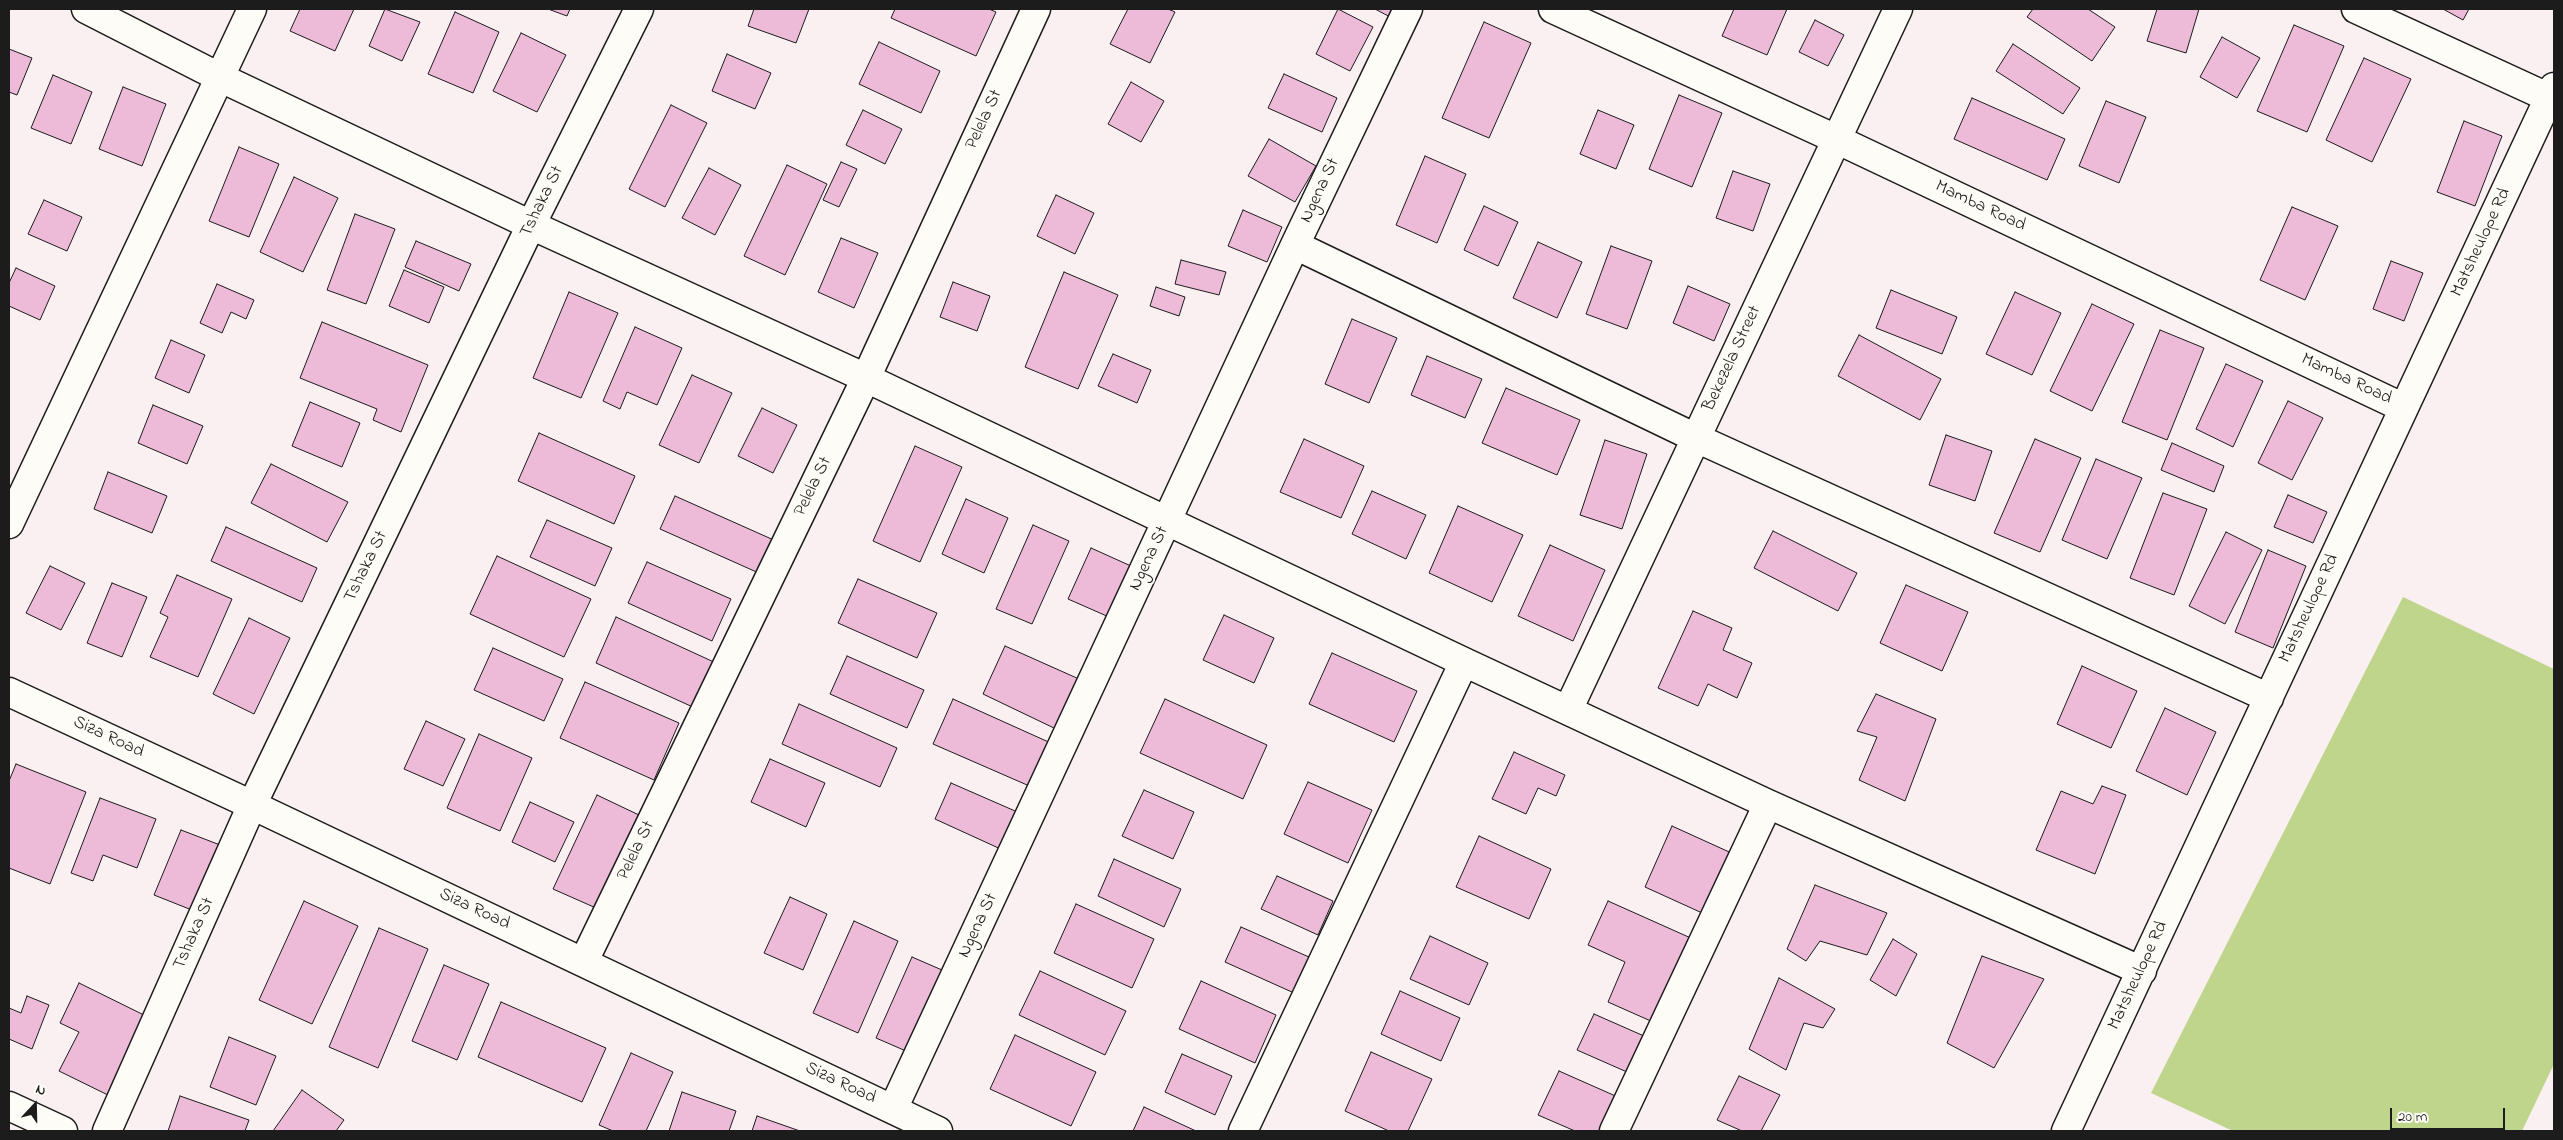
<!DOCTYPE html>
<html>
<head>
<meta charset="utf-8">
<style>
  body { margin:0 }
  #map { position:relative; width:2563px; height:1140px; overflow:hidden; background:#faeff1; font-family:"Indie Flower",sans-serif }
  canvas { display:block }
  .frame { position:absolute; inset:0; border:10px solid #1c1c1c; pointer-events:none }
  .north { position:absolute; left:10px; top:1080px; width:50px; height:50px; -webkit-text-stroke:4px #fdfcf7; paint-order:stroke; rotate:21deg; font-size:14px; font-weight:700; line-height:20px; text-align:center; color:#1c1c1c }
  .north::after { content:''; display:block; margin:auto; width:18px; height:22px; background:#1c1c1c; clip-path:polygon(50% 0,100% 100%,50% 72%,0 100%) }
  .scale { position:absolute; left:2390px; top:1108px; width:115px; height:22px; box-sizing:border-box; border:2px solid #1c1c1c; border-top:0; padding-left:6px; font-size:15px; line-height:18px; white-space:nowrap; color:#1c1c1c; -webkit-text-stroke:4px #fdfcf7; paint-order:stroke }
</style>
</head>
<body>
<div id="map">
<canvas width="2563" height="1140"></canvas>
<div class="frame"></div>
<div class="north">N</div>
<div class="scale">20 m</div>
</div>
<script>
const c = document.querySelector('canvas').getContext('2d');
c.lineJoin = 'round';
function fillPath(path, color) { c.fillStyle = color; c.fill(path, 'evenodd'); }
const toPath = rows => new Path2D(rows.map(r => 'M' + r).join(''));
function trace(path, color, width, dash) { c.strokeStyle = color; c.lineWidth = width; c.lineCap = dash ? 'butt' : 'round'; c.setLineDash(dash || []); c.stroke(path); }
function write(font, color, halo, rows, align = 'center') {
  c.font = font + ' "Indie Flower",sans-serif'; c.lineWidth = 4; c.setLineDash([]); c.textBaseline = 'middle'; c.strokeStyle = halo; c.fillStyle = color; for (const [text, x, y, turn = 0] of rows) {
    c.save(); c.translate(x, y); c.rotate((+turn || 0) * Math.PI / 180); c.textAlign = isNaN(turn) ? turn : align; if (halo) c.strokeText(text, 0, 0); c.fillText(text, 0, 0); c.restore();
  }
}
fillPath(toPath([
  [2403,597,2554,669,2554,1064,2522,1131,2233,1131,2151,1093]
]), '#bfd58b');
const building = toPath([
  [300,9,354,9,335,51,290,31,300,9],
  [385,9,420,22,402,61,369,46,385,9],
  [548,9,570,9,567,16,548,9],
  [754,9,809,9,796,43,748,26,754,9],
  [895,9,989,9,996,12,976,56,891,18,895,9],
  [1128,9,1168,9,1175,12,1150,63,1110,44,1128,9],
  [1338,9,1373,27,1350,71,1316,54,1338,9],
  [1375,9,1400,9,1394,19,1375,9],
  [1734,9,1787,9,1767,55,1722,36,1734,9],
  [2033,9,2088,9,2115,27,2092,61,2027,17,2033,9],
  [2157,9,2199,9,2186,53,2147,41,2157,9],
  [2443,9,2469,9,2463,20,2443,9],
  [455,12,499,32,473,93,428,74,455,12],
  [1815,20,1844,35,1828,66,1799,52,1815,20],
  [1484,22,1531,43,1489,138,1442,118,1484,22],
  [2294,25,2344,46,2307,132,2257,111,2294,25],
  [521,33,566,55,537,112,493,91,521,33],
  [2222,37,2260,58,2237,98,2200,77,2222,37],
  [879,42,940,71,921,113,859,84,879,42],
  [2013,44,2080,88,2063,114,1996,71,2013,44],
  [9,49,32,58,17,95,9,92,9,49],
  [727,54,771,73,755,109,712,91,727,54],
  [2364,58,2411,79,2372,162,2326,140,2364,58],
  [1284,74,1337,98,1322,132,1268,108,1284,74],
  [53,75,92,92,71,144,31,128,53,75],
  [1131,82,1164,101,1141,142,1108,124,1131,82],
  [123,87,166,104,142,166,99,149,123,87],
  [1679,95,1722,113,1692,187,1649,169,1679,95],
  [1972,98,2065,139,2047,180,1954,139,1972,98],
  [2106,101,2146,117,2119,183,2079,166,2106,101],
  [671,105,707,123,665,207,629,189,671,105],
  [863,110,902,129,885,164,846,145,863,110],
  [1598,110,1634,125,1616,169,1580,154,1598,110],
  [2464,121,2502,136,2475,206,2437,192,2464,121],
  [1269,139,1316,166,1295,202,1248,176,1269,139],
  [239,147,279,164,249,237,209,221,239,147],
  [1425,156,1466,174,1437,243,1396,225,1425,156],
  [841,162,857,169,839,207,823,200,841,162],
  [787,165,827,184,785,275,744,256,787,165],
  [709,168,741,185,715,235,682,218,709,168],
  [1733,171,1770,184,1753,231,1716,218,1733,171],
  [294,177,338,198,303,272,260,252,294,177],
  [1056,195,1094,213,1075,254,1037,236,1056,195],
  [44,200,82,217,67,251,28,234,44,200],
  [1484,206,1518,222,1498,266,1464,250,1484,206],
  [2292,207,2338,226,2305,300,2260,280,2292,207],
  [1243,210,1282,227,1267,262,1228,246,1243,210],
  [355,214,395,229,366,304,327,290,355,214],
  [841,238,878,253,854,308,818,292,841,238],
  [416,241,471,264,459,291,405,267,416,241],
  [1538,242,1582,262,1557,318,1513,298,1538,242],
  [1611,246,1652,261,1627,329,1586,314,1611,246],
  [1181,260,1226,272,1219,295,1175,284,1181,260],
  [2391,261,2423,273,2404,321,2373,309,2391,261],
  [16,268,55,286,40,320,9,306,9,283,16,268],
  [404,270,444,287,429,323,389,306,404,270],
  [1064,272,1118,295,1078,389,1025,367,1064,272],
  [953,282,990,296,977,331,940,317,953,282],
  [217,284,254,300,246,319,231,312,222,333,200,323,217,284],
  [1688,286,1730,304,1714,341,1673,323,1688,286],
  [1156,287,1185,297,1179,316,1150,306,1156,287],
  [1891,290,1957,317,1942,354,1876,328,1891,290],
  [569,292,618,313,581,398,533,378,569,292],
  [2015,292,2061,313,2032,375,1986,354,2015,292],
  [2092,304,2134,324,2092,411,2050,391,2092,304],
  [1352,319,1397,338,1369,403,1325,384,1352,319],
  [322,322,428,365,401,432,373,420,377,409,300,378,322,322],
  [635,327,682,348,657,405,627,392,620,409,603,401,635,327],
  [2160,330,2204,348,2167,440,2122,422,2160,330],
  [1859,335,1941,379,1920,420,1838,376,1859,335],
  [171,340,205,355,189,393,155,378,171,340],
  [1113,354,1151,370,1137,403,1098,386,1113,354],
  [1427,356,1482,379,1465,418,1411,395,1427,356],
  [2226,364,2263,381,2233,447,2196,429,2226,364],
  [692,375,732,393,699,463,659,445,692,375],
  [1506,388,1580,420,1557,475,1482,443,1506,388],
  [2288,401,2323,418,2292,480,2258,463,2288,401],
  [310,402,360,423,342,467,292,446,310,402],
  [153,405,203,426,187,464,138,443,153,405],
  [762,408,797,425,773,473,738,456,762,408],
  [539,433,635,476,614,524,518,481,539,433],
  [1946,435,1992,451,1975,501,1929,485,1946,435],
  [1304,439,1364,466,1341,518,1280,492,1304,439],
  [2035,439,2081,458,2040,552,1994,533,2035,439],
  [1605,440,1647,454,1622,529,1580,515,1605,440],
  [2172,443,2224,466,2214,492,2161,470,2172,443],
  [915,446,962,467,920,562,873,541,915,446],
  [2096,459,2142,478,2107,559,2062,540,2096,459],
  [271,464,348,502,327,542,251,503,271,464],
  [108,472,167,496,152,533,94,509,108,472],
  [1372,491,1426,515,1406,559,1352,534,1372,491],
  [2163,493,2207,509,2174,595,2130,578,2163,493],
  [2288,495,2327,512,2313,543,2274,527,2288,495],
  [675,496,776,541,761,574,660,529,675,496],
  [966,499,1008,518,984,573,942,554,966,499],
  [1458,506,1523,535,1492,602,1429,573,1458,506],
  [547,520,612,548,595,586,530,557,547,520],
  [1033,525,1069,541,1032,624,996,609,1033,525],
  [226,527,317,568,302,602,211,561,226,527],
  [1773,531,1857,573,1838,611,1754,568,1773,531],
  [2226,532,2262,550,2225,624,2189,606,2226,532],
  [1550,545,1605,570,1573,641,1518,616,1550,545],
  [1091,548,1131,566,1109,617,1068,599,1091,548],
  [2268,550,2306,566,2273,648,2235,632,2268,550],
  [497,556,591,599,564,657,470,614,497,556],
  [647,562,731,599,712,641,628,603,647,562],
  [50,566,85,583,61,630,26,613,50,566],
  [177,575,232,599,198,677,150,657,168,617,160,613,177,575],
  [858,579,937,613,917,658,838,623,858,579],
  [112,583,147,597,122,657,87,643,112,583],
  [1906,585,1968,612,1942,671,1880,643,1906,585],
  [1693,611,1732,628,1723,650,1752,663,1737,698,1708,684,1698,706,1658,688,1693,611],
  [1224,615,1274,638,1254,683,1203,660,1224,615],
  [616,617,716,663,695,708,596,663,616,617],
  [249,618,290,638,254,714,213,694,249,618],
  [1005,646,1079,679,1056,729,983,694,1005,646],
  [493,648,563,679,544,721,474,690,493,648],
  [1332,653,1417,691,1394,742,1309,704,1332,653],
  [847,656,924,690,907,728,830,694,847,656],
  [2082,666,2137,691,2111,748,2057,724,2082,666],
  [585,682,679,723,654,780,560,738,585,682],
  [1876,694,1936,719,1905,801,1859,780,1877,737,1857,731,1876,694],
  [953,699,1053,744,1034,788,933,744,953,699],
  [1165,699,1267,745,1243,799,1140,753,1165,699],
  [799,704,897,748,880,787,782,744,799,704],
  [2165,708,2216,732,2187,795,2136,771,2165,708],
  [426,721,465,739,443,786,404,769,426,721],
  [479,734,532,758,500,831,447,808,479,734],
  [1514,752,1565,775,1556,796,1538,788,1526,814,1492,799,1514,752],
  [770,759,825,783,806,827,751,802,770,759],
  [16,764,86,792,50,884,9,868,9,781,16,764],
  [1308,782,1372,810,1348,863,1284,834,1308,782],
  [951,783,1022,814,1005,851,935,819,951,783],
  [2102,786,2126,795,2095,874,2036,850,2061,791,2093,804,2102,786],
  [1144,790,1194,812,1173,859,1122,836,1144,790],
  [597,795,639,815,596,908,553,889,597,795],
  [100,798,156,819,137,868,103,855,93,881,71,873,100,798],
  [530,802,574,822,555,862,512,842,530,802],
  [1672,826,1738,856,1711,917,1645,887,1672,826],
  [181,830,228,848,202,914,154,895,181,830],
  [1479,836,1551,869,1529,919,1456,887,1479,836],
  [1114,859,1181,889,1164,927,1098,896,1114,859],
  [1277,876,1333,901,1318,935,1261,909,1277,876],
  [1815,885,1887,913,1867,955,1820,941,1806,961,1787,949,1815,885],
  [790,897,827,914,803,970,764,953,790,897],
  [304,901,358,926,312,1024,259,1000,304,901],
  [1608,901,1693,939,1653,1022,1608,1002,1625,962,1588,945,1608,901],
  [1076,904,1154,939,1132,988,1054,953,1076,904],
  [854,921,898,941,858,1033,813,1013,854,921],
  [1241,927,1318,961,1303,997,1225,962,1241,927],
  [379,928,428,949,378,1068,329,1047,379,928],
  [1430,936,1488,963,1469,1005,1410,979,1430,936],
  [1893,939,1917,954,1896,996,1870,980,1893,939],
  [1982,956,2044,979,1994,1068,1947,1043,1982,956],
  [912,957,942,970,906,1051,876,1038,912,957],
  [444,965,489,984,457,1060,412,1041,444,965],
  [1040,971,1126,1011,1105,1055,1019,1015,1040,971],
  [1779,978,1835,1009,1823,1028,1804,1023,1786,1070,1749,1049,1779,978],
  [1201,981,1276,1015,1255,1063,1179,1029,1201,981],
  [79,983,150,1018,112,1097,59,1071,79,1032,60,1023,79,983],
  [1400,991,1460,1018,1441,1061,1381,1034,1400,991],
  [27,996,49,1005,32,1049,9,1039,9,1008,21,1013,27,996],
  [501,1002,606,1048,582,1102,478,1057,501,1002],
  [1594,1014,1644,1036,1627,1072,1577,1050,1594,1014],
  [1015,1035,1096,1072,1071,1126,990,1089,1015,1035],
  [229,1037,276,1056,256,1105,210,1087,229,1037],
  [1371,1052,1432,1079,1408,1131,1389,1131,1345,1111,1371,1052],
  [631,1053,673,1072,646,1131,613,1131,599,1125,631,1053],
  [1182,1054,1232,1076,1215,1115,1165,1092,1182,1054],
  [1559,1071,1620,1098,1605,1131,1575,1131,1538,1115,1559,1071],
  [1739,1076,1780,1095,1761,1131,1742,1131,1717,1120,1739,1076],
  [302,1090,344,1120,336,1131,273,1131,302,1090],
  [682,1092,736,1111,729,1131,669,1131,682,1092],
  [180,1096,249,1120,245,1131,168,1131,180,1096],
  [1144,1107,1196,1131,1133,1131,1144,1107],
  [757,1116,800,1131,752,1131,757,1116]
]);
fillPath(building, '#edbad8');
trace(building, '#1c1c1c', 1);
const street = toPath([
  [86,9,219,77,531,225,866,378,1464,662,1768,804,2142,971],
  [1553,9,1836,139,2404,408],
  [2356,9,2554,100],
  [1295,245,1696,438,2269,698],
  [9,524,252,9],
  [1568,710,1898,9],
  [584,961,866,378,1036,9],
  [9,1106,63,1131],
  [893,1109,1295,245,1408,9],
  [107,1131,252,805,531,225,639,9],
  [1243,1131,1464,662],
  [1614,1131,1768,804],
  [2066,1131,2554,87]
]);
const secondary = toPath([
  [9,692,252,805,938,1131]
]);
trace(street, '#1c1c1c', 31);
trace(secondary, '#1c1c1c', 31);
trace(street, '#fdfcf7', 28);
trace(secondary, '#fdfcf7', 28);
write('18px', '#1c1c1c', '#fdfcf7', [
  ["Pelela St",985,120,-65],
  ["Ngena St",1321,191,-65],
  ["Tshaka St",543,202,-64],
  ["Mamba Road",1980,207,25],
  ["Matsheulope Rd",2482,243,-65],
  ["Bekezela Street",1733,359,-65],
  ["Mamba Road",2346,380,25],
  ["Pelela St",814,487,-64],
  ["Ngena St",1150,559,-65],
  ["Tshaka St",367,567,-64],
  ["Matsheulope Rd",2310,609,-65],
  ["Siza Road",108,738,25],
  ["Pelela St",637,851,-64],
  ["Siza Road",474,910,25],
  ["Ngena St",979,926,-65],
  ["Tshaka St",195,934,-66],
  ["Matsheulope Rd",2139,976,-65],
  ["Siza Road",840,1084,25]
]);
</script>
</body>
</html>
